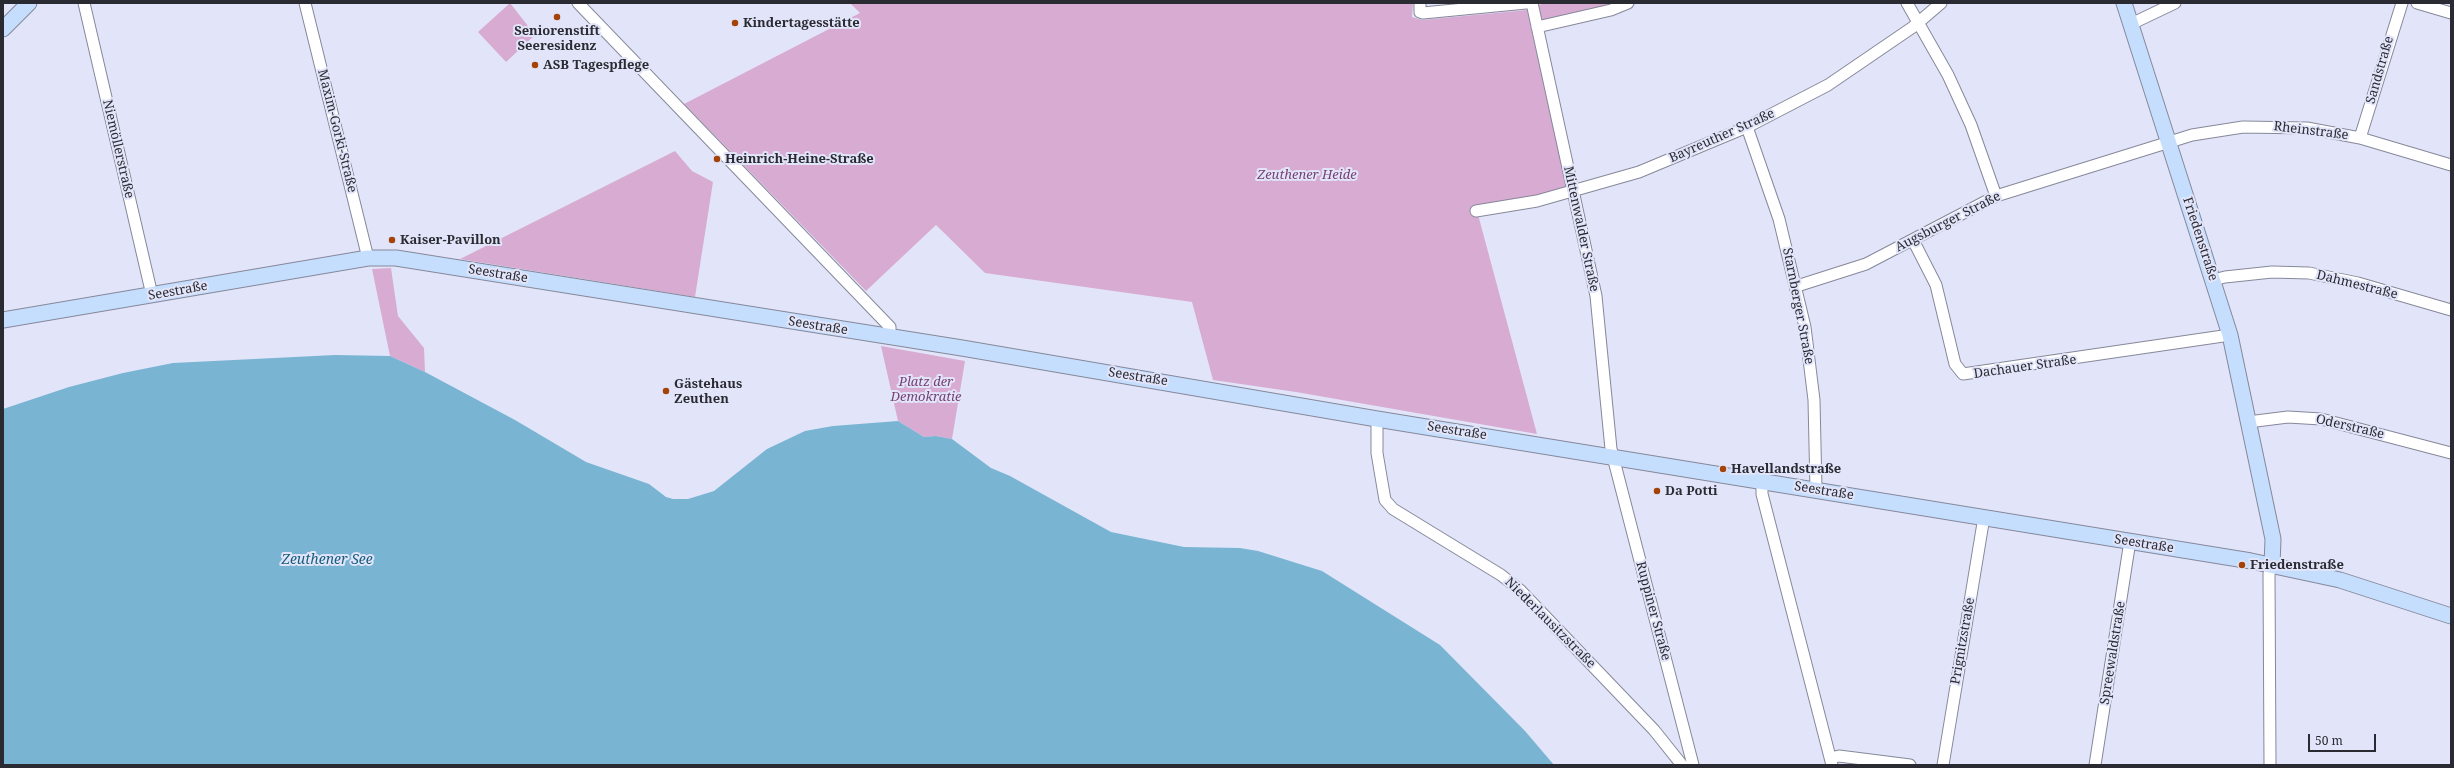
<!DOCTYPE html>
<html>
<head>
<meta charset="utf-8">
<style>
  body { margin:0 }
  #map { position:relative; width:2454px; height:768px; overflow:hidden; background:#e2e5f9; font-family:"Noto Serif",serif }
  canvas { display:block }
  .frame { position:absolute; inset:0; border:4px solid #2a2b32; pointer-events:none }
  .scale { position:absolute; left:2308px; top:734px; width:68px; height:18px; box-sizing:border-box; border:2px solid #2a2b32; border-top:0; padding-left:5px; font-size:12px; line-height:14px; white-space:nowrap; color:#2a2b32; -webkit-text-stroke:3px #e2e5f9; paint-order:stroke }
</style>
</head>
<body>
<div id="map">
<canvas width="2454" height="768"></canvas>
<div class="frame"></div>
<div class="scale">50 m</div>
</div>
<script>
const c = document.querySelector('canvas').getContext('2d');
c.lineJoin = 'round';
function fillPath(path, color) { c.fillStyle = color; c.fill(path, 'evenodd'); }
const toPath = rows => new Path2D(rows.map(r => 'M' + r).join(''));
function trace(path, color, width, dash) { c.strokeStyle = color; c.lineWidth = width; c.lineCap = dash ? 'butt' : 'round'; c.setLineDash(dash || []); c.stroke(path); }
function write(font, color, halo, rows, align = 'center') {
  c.font = font + ' "Noto Serif",serif'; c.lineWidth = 4; c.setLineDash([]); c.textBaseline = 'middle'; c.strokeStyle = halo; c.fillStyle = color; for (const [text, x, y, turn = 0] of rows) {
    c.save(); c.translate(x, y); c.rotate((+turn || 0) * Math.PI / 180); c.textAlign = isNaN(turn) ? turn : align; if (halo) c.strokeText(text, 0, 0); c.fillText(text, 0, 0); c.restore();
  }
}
fillPath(toPath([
  [510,3,535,35,506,62,478,32],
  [850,3,1413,3,1412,17,1422,20,1527,10,1567,189,1476,207,1537,434,1296,392,1213,380,1192,302,985,273,936,225,866,291,684,104,860,13],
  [1546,3,1618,3,1541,21,1537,14,1538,5],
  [675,151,692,171,713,182,695,297,460,259],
  [391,268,398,316,424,348,425,372,390,356,372,269],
  [881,346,965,361,952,439,936,436,924,437,898,421]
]), '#d8abd3');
fillPath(toPath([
  [335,355,390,356,425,372,515,420,586,462,649,484,666,497,673,499,688,499,714,491,767,449,805,431,833,426,898,421,924,437,936,436,952,439,991,468,1010,476,1111,532,1184,547,1240,548,1258,551,1322,571,1440,645,1525,731,1554,765,3,765,3,409,69,387,123,373,173,363]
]), '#79b4d2');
const street = toPath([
  [84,3,152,295],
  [305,3,368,258],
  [578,3,890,327,890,337],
  [1420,3,1420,12,1423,13,1526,3],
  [1532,3,1596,296,1611,449,1693,765],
  [1907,3,1948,75,1971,125,1996,196],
  [2417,3,2451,13],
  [2131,24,2175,3],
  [1537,27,1611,10,1628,3],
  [1747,127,1779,219,1805,327,1814,400,1816,490],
  [2360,138,2402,3],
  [1476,211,1537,201,1639,172,1747,127,1828,85,1913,27,1941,3],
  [1913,240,1936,285,1955,364,1963,374,2230,335],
  [2213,280,2225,277,2272,272,2309,273,2358,283,2451,310],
  [1797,286,1866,264,1996,196,2192,135,2243,127,2307,128,2360,138,2451,165],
  [1377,419,1377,453,1385,500,1393,509,1501,575,1520,590,1654,730,1682,765],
  [2248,422,2288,417,2321,419,2451,453],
  [1762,481,1762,494,1832,765],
  [1831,758,1839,756,1910,765],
  [1943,765,1984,517],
  [2095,765,2130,541],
  [2270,765,2269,574,2272,565]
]);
const secondary = toPath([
  [2124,3,2230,335,2273,539,2272,565],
  [3,29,29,3],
  [3,320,368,258,396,258,962,348,1377,419,2251,561,2340,580,2451,616]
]);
trace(street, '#86889a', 13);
trace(secondary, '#86889a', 17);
trace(street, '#fff', 11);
trace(secondary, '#c5defe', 15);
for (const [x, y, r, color] of [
  [557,17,4,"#a54208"],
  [735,23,4,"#a54208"],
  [535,65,4,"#a54208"],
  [717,159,4,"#a54208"],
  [392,240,4,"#a54208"],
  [666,391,4,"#a54208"],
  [1723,469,4,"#a54208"],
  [1657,491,4,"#a54208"],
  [2242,565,4,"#a54208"]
]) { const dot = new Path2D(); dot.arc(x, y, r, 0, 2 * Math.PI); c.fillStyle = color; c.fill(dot); trace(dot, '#e2e5f9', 1.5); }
write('bold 13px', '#2a2b32', '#e2e5f9', [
  ["Kindertagesstätte",743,23],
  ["Seniorenstift",557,31,"center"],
  ["Seeresidenz",557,46,"center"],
  ["ASB Tagespflege",543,65],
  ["Heinrich-Heine-Straße",725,159],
  ["Kaiser-Pavillon",400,240],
  ["Gästehaus",674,384],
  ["Zeuthen",674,399],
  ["Havellandstraße",1731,469],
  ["Da Potti",1665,491],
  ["Friedenstraße",2250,565]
], 'left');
write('13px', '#2a2b32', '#e2e5f9', [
  ["Sandstraße",2380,70,-74],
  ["Maxim-Gorki-Straße",337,131,76],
  ["Rheinstraße",2311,131,7],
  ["Bayreuther Straße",1722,136,-24],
  ["Niemöllerstraße",118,149,77],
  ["Augsburger Straße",1948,222,-27],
  ["Mittenwalder Straße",1581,229,78],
  ["Friedenstraße",2200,239,72],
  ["Seestraße",498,274,9],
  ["Dahmestraße",2357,285,14],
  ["Seestraße",178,291,-10],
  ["Starnberger Straße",1798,306,79],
  ["Seestraße",818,326,9],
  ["Dachauer Straße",2025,367,-8],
  ["Seestraße",1138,377,9],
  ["Oderstraße",2350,427,13],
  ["Seestraße",1457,431,9],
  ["Seestraße",1824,491,9],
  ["Seestraße",2144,544,9],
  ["Ruppiner Straße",1653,611,75],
  ["Niederlausitzstraße",1550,623,45],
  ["Prignitzstraße",1963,641,-80],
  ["Spreewaldstraße",2113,653,-81]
]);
write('italic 13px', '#763e72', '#e2e5f9', [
  ["Zeuthener Heide",1307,175],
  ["Platz der",926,382],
  ["Demokratie",926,397]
]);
write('italic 14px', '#155e7d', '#e2e5f9', [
  ["Zeuthener See",327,560]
]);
</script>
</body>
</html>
